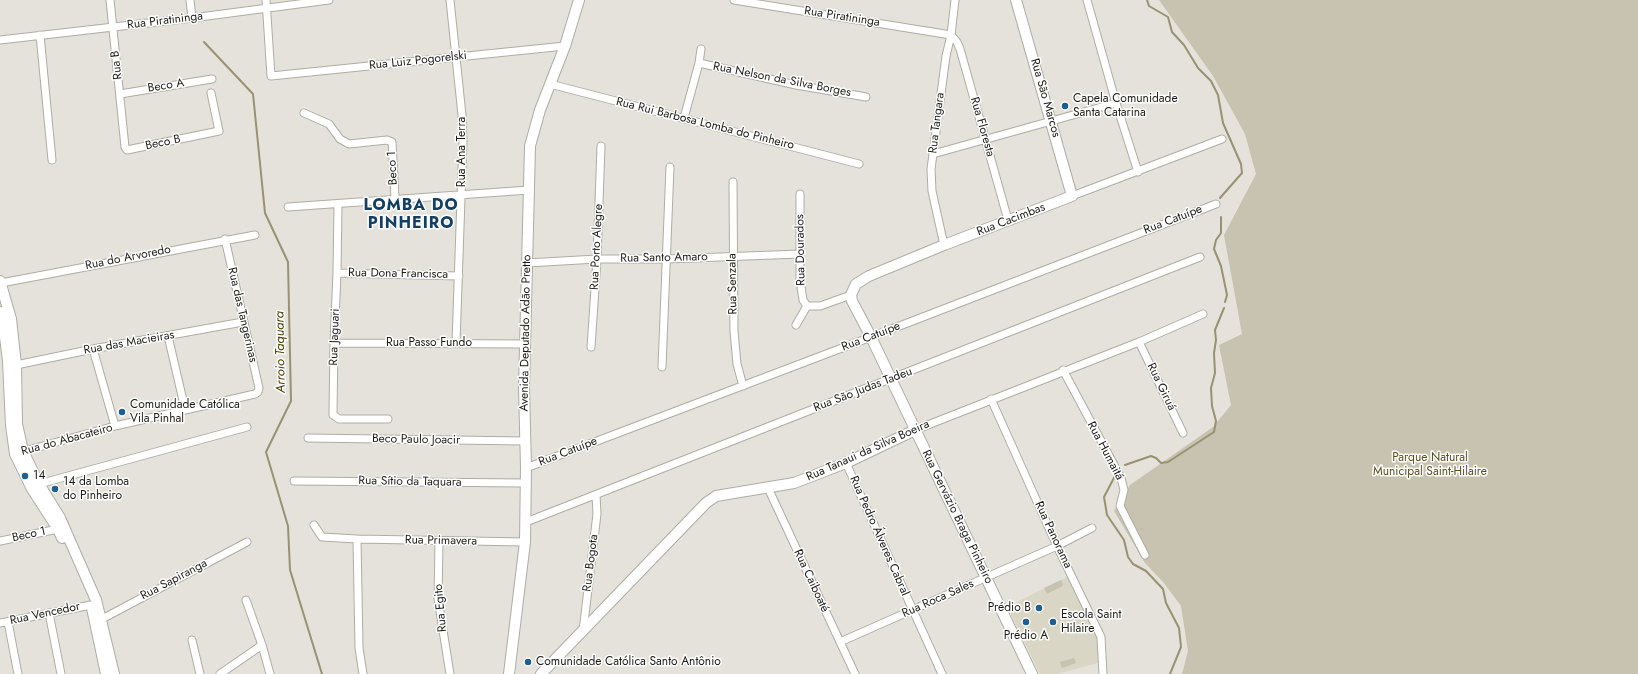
<!DOCTYPE html>
<html>
<head>
<meta charset="utf-8">
<style>
  body { margin:0 }
  canvas { display:block; background:#e4e2da }
</style>
</head>
<body>
<canvas width="1638" height="674"></canvas>
<script>
const c = document.querySelector('canvas').getContext('2d');
c.lineJoin = 'round';
function fillPath(path, color) { c.fillStyle = color; c.fill(path, 'evenodd'); }
const toPath = rows => new Path2D(rows.map(r => 'M' + r).join(''));
function trace(path, color, width, dash) { c.strokeStyle = color; c.lineWidth = width; c.lineCap = dash ? 'butt' : 'round'; c.setLineDash(dash || []); c.stroke(path); }
function write(font, color, halo, rows, align = 'center') {
  c.font = font + ' Jost,sans-serif'; c.lineWidth = 3; c.setLineDash([]); c.textBaseline = 'middle'; c.strokeStyle = halo; c.fillStyle = color; for (const [text, x, y, turn = 0] of rows) {
    c.save(); c.translate(x, y); c.rotate((+turn || 0) * Math.PI / 180); c.textAlign = isNaN(turn) ? turn : align; if (halo) c.strokeText(text, 0, 0); c.fillText(text, 0, 0); c.restore();
  }
}
fillPath(toPath([
  [1069,576,1099,638,1098,663,1057,674,1040,674,1007,607]
]), '#d9d6c6');
fillPath(toPath([
  [1159,0,1638,0,1638,674,1182,674,1188,651,1181,606,1164,583,1145,563,1114,511,1130,485,1213,427,1231,405,1219,345,1242,334,1224,235,1256,174,1245,134,1213,76],
  [1061,580,1063,586,1047,594,1044,588],
  [1074,658,1076,663,1062,668,1060,662]
]), '#c7c3b0');
trace(toPath([
  [1147,0,1149,6,1168,17,1172,32,1184,45,1198,68,1211,81,1218,95,1223,123,1241,164,1242,173,1220,198],
  [204,42,253,94,265,213,288,262,291,401,266,452,288,526,290,570,322,674],
  [1221,217,1221,233,1216,240,1214,249,1221,266,1227,295,1225,302],
  [1125,465,1151,456,1156,458,1161,463,1168,462,1214,432,1216,421,1212,406,1211,388,1215,373,1214,353,1216,340,1215,330,1224,308],
  [1116,474,1104,497,1107,515,1124,540,1128,557,1133,564,1146,571,1163,589,1166,603,1179,628,1181,647,1170,674]
]), '#989273', 2);
const street = toPath([
  [110,0,125,147,127,150,219,131,211,93],
  [190,0,192,18],
  [266,0,271,76,565,46],
  [450,0,462,115,463,140,456,343],
  [734,0,951,35,957,42,960,49,1008,220],
  [1087,0,1116,103,1138,172],
  [40,35,52,160],
  [0,40,192,18,329,0],
  [699,63,796,85,866,97],
  [550,84,859,164],
  [120,94,212,79],
  [304,113,329,124,340,139,349,144,387,140,392,142,395,198],
  [684,118,699,63,701,49],
  [933,154,1116,103],
  [733,182,734,331,737,364,743,386],
  [1072,196,1222,139],
  [338,204,337,273,334,343,333,415,339,419,388,419],
  [288,207,529,190],
  [944,245,932,191,931,169,946,56,951,35,955,0],
  [527,263,597,259,666,259,800,254],
  [337,273,459,276],
  [1,283,255,235],
  [807,306,820,306,851,295],
  [796,325,807,306,803,300,800,280,800,194],
  [168,336,185,409],
  [1139,342,1183,433],
  [334,343,525,344],
  [591,347,597,259,601,146],
  [93,349,115,426],
  [16,365,93,349,243,322],
  [662,367,670,167],
  [1063,370,1121,478,1124,490,1120,506,1145,555],
  [991,399,1057,546,1101,637,1103,674],
  [915,430,1139,342,1203,314],
  [308,438,525,441],
  [21,452,115,426,255,394,258,392,259,388,225,239],
  [846,463,942,674],
  [526,468,871,337,1216,204],
  [294,481,526,483],
  [39,484,247,427],
  [768,488,855,674],
  [526,522,1200,257],
  [314,525,322,537,357,539,525,542],
  [357,539,359,648,363,674],
  [0,541,58,529],
  [439,541,438,599,450,674],
  [246,600,262,645,270,674],
  [49,613,61,674],
  [102,619,247,542],
  [8,622,18,674],
  [0,623,91,605],
  [583,631,597,514,596,495],
  [192,640,200,674],
  [840,642,1057,546,1092,528],
  [220,674,262,645]
]);
const secondary = toPath([
  [1016,0,1072,196,944,245,869,276,856,284,851,295,852,301,871,337,1032,674],
  [0,281,11,319,16,365,17,424,23,451,39,484,60,518,96,600,114,674],
  [0,312,3,321,8,361,11,425,15,454,32,489,58,529,62,538],
  [92,608,106,674],
  [509,674,525,542,526,468,524,387,530,146,540,110,565,46,579,0],
  [541,674,706,503,716,496,794,483,846,463,915,430]
]);
trace(street, '#aeada5', 9);
trace(secondary, '#aeada5', 12);
trace(street, '#fff', 7);
trace(secondary, '#fff', 10);
for (const [x, y, r, color] of [
  [1065,106,4,"#1d5e93"],
  [122,412,4,"#1d5e93"],
  [25,476,4,"#1d5e93"],
  [55,489,4,"#1d5e93"],
  [1039,608,4,"#1d5e93"],
  [1026,622,4,"#1d5e93"],
  [1053,622,4,"#1d5e93"],
  [528,662,4,"#1d5e93"]
]) { const dot = new Path2D(); dot.arc(x, y, r, 0, 2 * Math.PI); c.fillStyle = color; c.fill(dot); trace(dot, '#fff', 1.5); }
write('12px', '#1a1a17', '#fff', [
  ["Rua Piratininga",842,17,9],
  ["Rua Piratininga",165,21,-7],
  ["Rua Luiz Pogorelski",418,61,-6],
  ["Rua B",117,65,-96],
  ["Rua Nelson da Silva Borges",782,80,11],
  ["Beco A",166,86,-9],
  ["Rua São Marcos",1045,98,74],
  ["Rua Tangara",937,123,-83],
  ["Rua Rui Barbosa Lomba do Pinheiro",705,124,14],
  ["Rua Floresta",982,127,74],
  ["Beco B",163,143,-12],
  ["Rua Ana Terra",462,152,-90],
  ["Beco 1",393,168,-93],
  ["Rua Cacimbas",1011,220,-21],
  ["Rua Catuípe",1173,220,-21],
  ["Rua Porto Alegre",597,247,-87],
  ["Rua Dourados",801,250,-91],
  ["Rua do Arvoredo",128,258,-11],
  ["Rua Santo Amaro",664,258,-1],
  ["Rua Dona Francisca",398,274,1],
  ["Rua Senzala",733,284,-91],
  ["Rua das Tangerinas",242,315,77],
  ["Avenida Deputado Adão Pretto",526,333,-89],
  ["Rua Jaguari",335,337,-88],
  ["Rua Catuípe",871,337,-21],
  ["Rua das Macieiras",129,343,-10],
  ["Rua Passo Fundo",429,343],
  ["Rua Giruá",1161,387,64],
  ["Rua São Judas Tadeu",863,390,-21],
  ["Rua do Abacateiro",67,440,-15],
  ["Beco Paulo Joacir",416,440,1],
  ["Rua Tanaui da Silva Boeira",868,451,-24],
  ["Rua Humaitá",1105,451,62],
  ["Rua Catuípe",568,452,-21],
  ["Rua Sítio da Taquara",410,482,1],
  ["Rua Gervázio Braga Pinheiro",957,517,64],
  ["Beco 1",29,535,-12],
  ["Rua Panorama",1053,535,65],
  ["Rua Pedro Álveres Cabral",879,536,66],
  ["Rua Primavera",441,541,1],
  ["Rua Bogota",591,563,-83],
  ["Rua Sapiranga",174,580,-28],
  ["Rua Caiboaté",811,581,65],
  ["Rua Roca Sales",938,599,-24],
  ["Rua Egito",441,608,-95],
  ["Rua Vencedor",45,614,-12]
]);
write('12px', '#1a1a17', '#fff', [
  ["Capela Comunidade",1073,99],
  ["Santa Catarina",1073,113],
  ["Comunidade Católica",130,405],
  ["Vila Pinhal",130,419],
  ["14",33,476],
  ["14 da Lomba",63,482],
  ["do Pinheiro",63,496],
  ["Prédio B",1031,608,"right"],
  ["Escola Saint",1061,615],
  ["Hilaire",1061,629],
  ["Prédio A",1026,636,"center"],
  ["Comunidade Católica Santo Antônio",536,662]
], 'left');
write('12px', '#5b501a', '#fff', [
  ["Parque Natural",1430,458],
  ["Municipal Saint-Hilaire",1430,472]
]);
write('italic 13px', '#493e02', '#fff', [
  ["Arroio Taquara",281,352,-91]
]);
c.letterSpacing = '1px';
write('bold 16px', '#133f64', '#fff', [
  ["LOMBA DO",411,206],
  ["PINHEIRO",411,224]
]);
c.letterSpacing = '0px';
</script>
</body>
</html>
